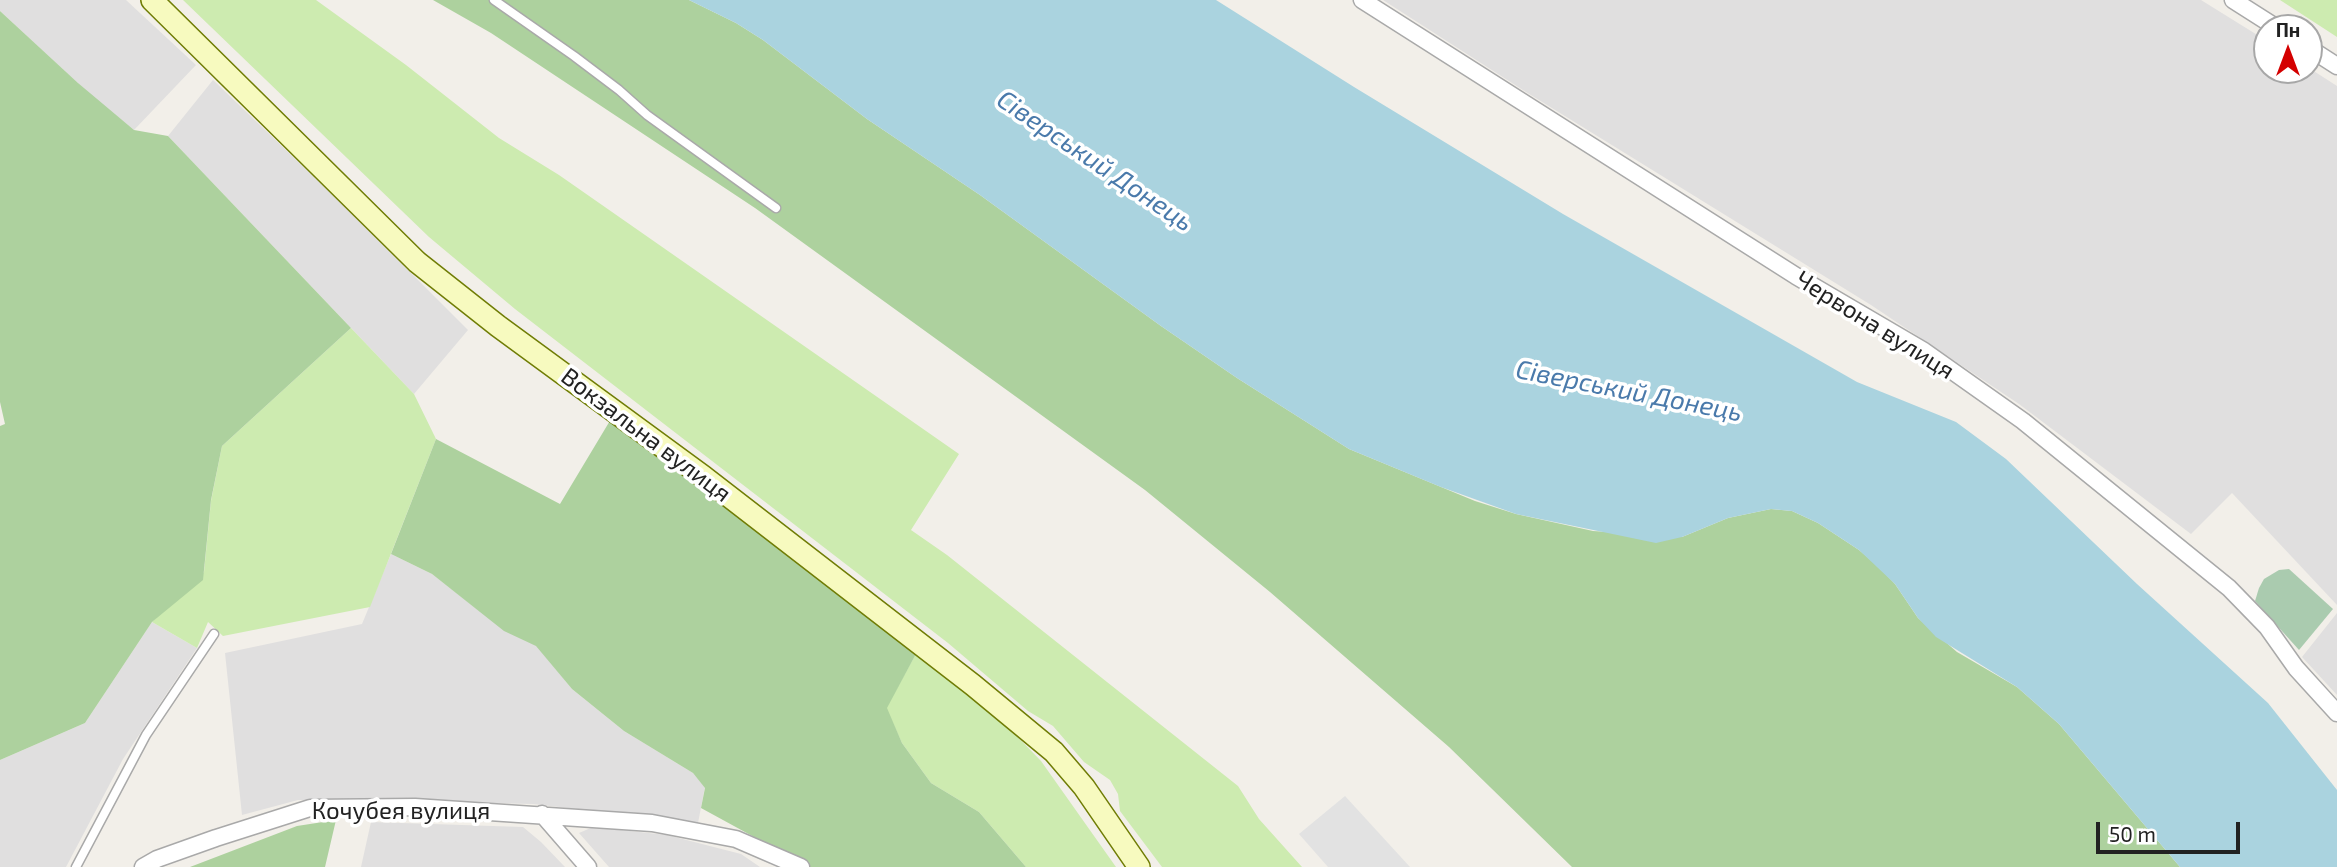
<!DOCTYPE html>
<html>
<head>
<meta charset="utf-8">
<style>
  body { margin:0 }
  #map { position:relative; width:2337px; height:867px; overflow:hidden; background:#f2efe9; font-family:"Exo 2",sans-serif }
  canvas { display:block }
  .north { position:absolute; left:2253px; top:14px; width:70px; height:70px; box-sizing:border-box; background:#fff; border:2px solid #a7a7a7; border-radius:50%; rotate:0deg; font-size:19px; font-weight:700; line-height:28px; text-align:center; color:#222 }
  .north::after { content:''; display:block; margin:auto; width:24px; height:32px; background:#d40000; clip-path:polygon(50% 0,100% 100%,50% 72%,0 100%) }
  .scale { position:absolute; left:2096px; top:822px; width:144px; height:32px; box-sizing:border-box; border:4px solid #222; border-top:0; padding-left:9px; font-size:21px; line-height:24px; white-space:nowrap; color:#222; -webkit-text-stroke:5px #fff; paint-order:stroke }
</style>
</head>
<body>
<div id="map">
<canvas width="2337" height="867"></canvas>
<div class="north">Пн</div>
<div class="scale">50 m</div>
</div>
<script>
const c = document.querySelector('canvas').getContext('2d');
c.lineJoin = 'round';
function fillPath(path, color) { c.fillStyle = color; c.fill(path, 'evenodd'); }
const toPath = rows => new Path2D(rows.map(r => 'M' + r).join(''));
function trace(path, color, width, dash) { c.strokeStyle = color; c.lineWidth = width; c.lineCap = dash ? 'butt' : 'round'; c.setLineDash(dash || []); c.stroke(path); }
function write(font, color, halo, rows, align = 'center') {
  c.font = font + ' "Exo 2",sans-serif'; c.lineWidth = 7; c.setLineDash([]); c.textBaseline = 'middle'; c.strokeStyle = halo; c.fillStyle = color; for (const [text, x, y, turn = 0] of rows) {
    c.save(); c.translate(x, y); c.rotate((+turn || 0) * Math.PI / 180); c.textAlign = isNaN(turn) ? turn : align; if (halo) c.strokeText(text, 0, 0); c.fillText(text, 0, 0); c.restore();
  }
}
fillPath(toPath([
  [0,0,126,0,196,65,134,130,95,99,0,11],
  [1383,0,2201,0,2267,41,2267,70,2309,70,2309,68,2337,86,2337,605,2232,493,2191,534,2019,404,1871,305,1526,92],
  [213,80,336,198,468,330,414,394,168,136],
  [391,554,432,574,477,609,537,646,572,689,624,731,693,773,705,787,698,823,533,804,352,800,298,800,242,815,225,653,362,624],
  [2337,613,2337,695,2302,657],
  [152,622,197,648,123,759,66,867,0,867,0,760,85,723],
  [371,822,523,827,541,842,565,867,361,867],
  [593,827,667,835,741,854,760,867,609,867,579,833]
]), '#e0dfdf');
fillPath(toPath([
  [183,0,316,0,406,65,499,138,559,175,959,454,911,530,947,555,1238,786,1259,819,1302,867,1162,867,1120,811,1118,794,1110,780,1084,762,1053,726,1028,711,948,643,515,309,429,237],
  [2280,0,2337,0,2337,37],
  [351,328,414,394,436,439,370,607,223,636,208,622,197,648,152,622,204,572,211,501,222,446],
  [917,652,1003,722,1041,761,1116,867,1026,867,979,812,931,783,902,743,886,708]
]), '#cdebb0');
fillPath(toPath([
  [433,0,689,0,736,23,763,40,867,119,980,195,1161,326,1237,378,1349,449,1475,501,1516,514,1593,531,1682,537,1728,518,1771,509,1792,511,1818,523,1859,550,1878,566,1895,584,1918,618,1957,652,2017,687,2059,724,2180,867,1572,867,1449,747,1270,592,1145,490,755,208,491,33],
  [0,11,78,83,134,130,168,136,351,328,222,446,211,500,203,580,152,622,85,723,0,760,0,426,5,424,0,402],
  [611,419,917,652,887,708,902,743,931,783,979,812,1026,867,809,867,701,808,705,788,693,773,624,731,572,689,536,646,504,631,432,574,391,554,436,439,560,504],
  [336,820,325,867,190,867,297,826]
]), '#add19e');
fillPath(toPath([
  [2289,569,2333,609,2299,650,2255,601,2259,588,2264,579,2279,570]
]), '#aacbaf');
fillPath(toPath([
  [1345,796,1410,867,1328,867,1299,834]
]), '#e2e2e2');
fillPath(toPath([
  [689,0,1216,0,1354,87,1563,214,1857,382,1956,422,2006,459,2137,584,2268,703,2337,790,2337,867,2180,867,2059,724,2017,687,1936,637,1918,618,1895,584,1859,550,1818,523,1792,511,1771,509,1728,518,1682,537,1656,543,1516,514,1441,487,1349,449,1237,378,1161,326,980,195,867,119,763,40,736,23]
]), '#aad3df');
const service = toPath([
  [494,0,574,56,619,90,647,115,776,208],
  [76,867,146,735,214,634]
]);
const minor = toPath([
  [1362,0,1796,276,1924,351,2023,421,2229,588,2267,627,2296,668,2337,713],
  [2233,0,2277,28],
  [2309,48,2337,66],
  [542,814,588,867],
  [143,867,157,859,216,838,310,808,415,807,652,823,736,839,801,867]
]);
const secondary = toPath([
  [152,0,417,262,498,326,704,477,973,685,1054,752,1084,787,1139,867]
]);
trace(service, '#a9a9a9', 11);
trace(minor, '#a9a9a9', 19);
trace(secondary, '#707d05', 24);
trace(service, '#fff', 8);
trace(minor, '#fff', 16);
trace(secondary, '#f7fabf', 21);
write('24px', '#222', '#fff', [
  ["Червона вулиця",1875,325,32],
  ["Вокзальна вулиця",646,435,37],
  ["Кочубея вулиця",401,811]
]);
write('italic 26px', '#4a7aab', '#fff', [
  ["Сіверський Донець",1095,161,34],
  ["Сіверський Донець",1629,391,11]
]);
</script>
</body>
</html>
